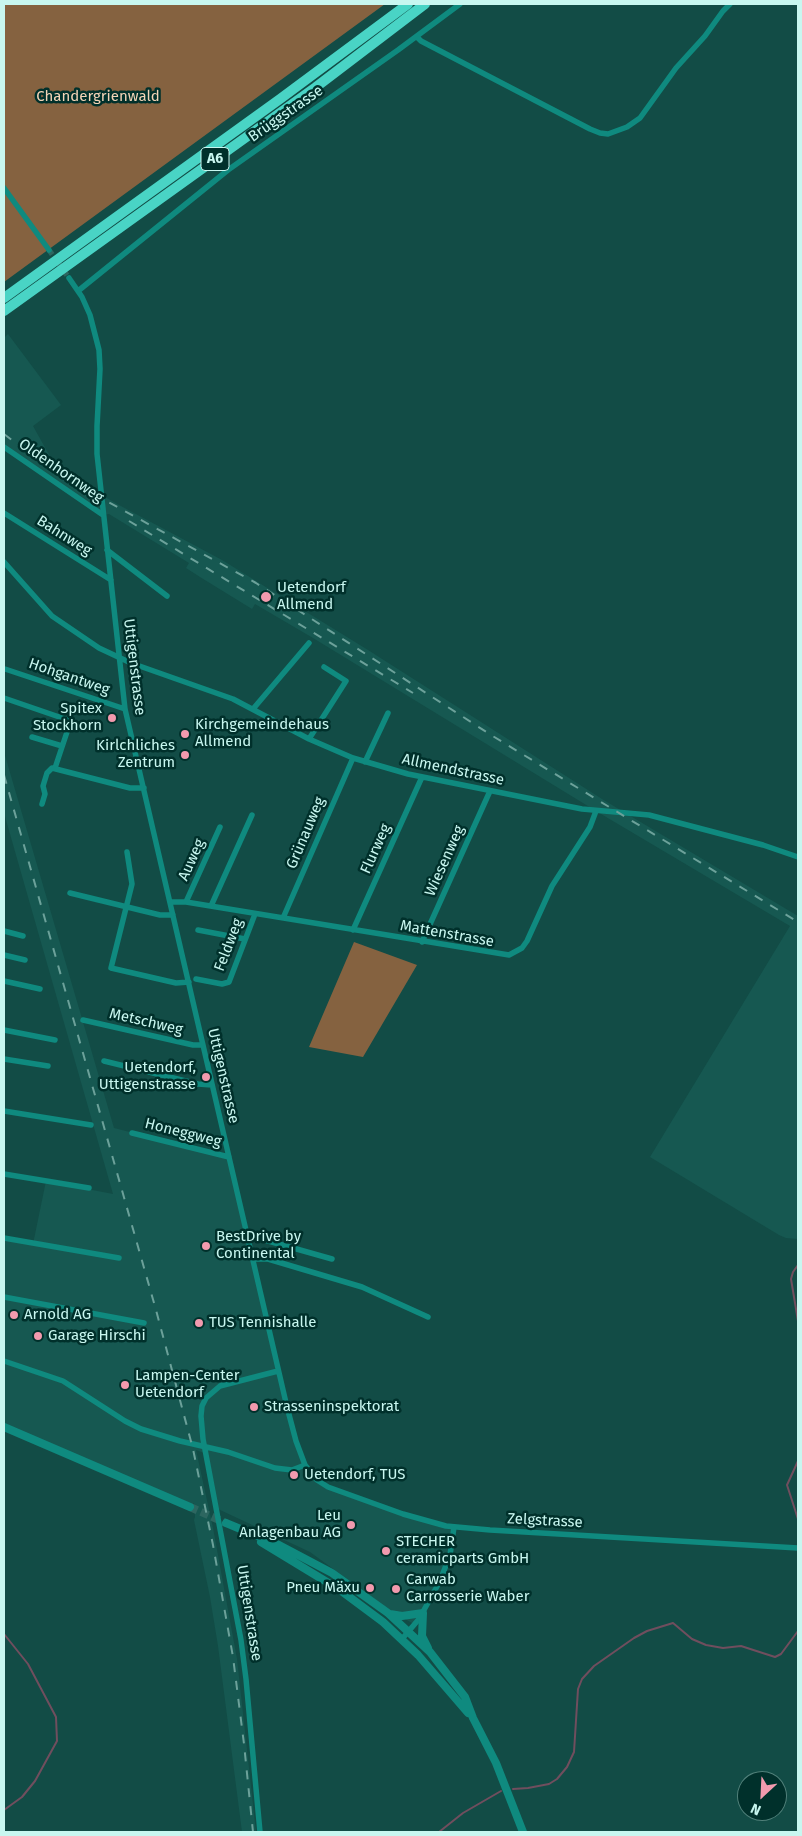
<!DOCTYPE html>
<html>
<head>
<meta charset="utf-8">
<style>
  body { margin:0 }
  #map { position:relative; width:802px; height:1836px; overflow:hidden; background:#124c46; font-family:"Fira Sans",sans-serif }
  canvas { display:block }
  .frame { position:absolute; inset:0; border:5px solid #c8f7f0; pointer-events:none }
  .north { position:absolute; left:737px; top:1771px; width:50px; height:50px; box-sizing:border-box; background:#00302b; border:1px solid #50807a; border-radius:50%; rotate:205deg; font-size:14px; font-weight:700; line-height:20px; text-align:center; color:#c8f7f0 }
  .north::after { content:''; display:block; margin:auto; width:18px; height:22px; background:#f29aae; clip-path:polygon(50% 0,100% 100%,50% 72%,0 100%) }
</style>
</head>
<body>
<div id="map">
<canvas width="802" height="1836"></canvas>
<div class="frame"></div>
<div class="north">N</div>
</div>
<script>
const c = document.querySelector('canvas').getContext('2d');
c.lineJoin = 'round';
function fillPath(path, color) { c.fillStyle = color; c.fill(path, 'evenodd'); }
const toPath = rows => new Path2D(rows.map(r => 'M' + r).join(''));
function trace(path, color, width, dash) { c.strokeStyle = color; c.lineWidth = width; c.lineCap = dash ? 'butt' : 'round'; c.setLineDash(dash || []); c.stroke(path); }
function write(font, color, halo, rows, align = 'center') {
  c.font = font + ' "Fira Sans",sans-serif'; c.lineWidth = 5; c.setLineDash([]); c.textBaseline = 'middle'; c.strokeStyle = halo; c.fillStyle = color; for (const [text, x, y, turn = 0] of rows) {
    c.save(); c.translate(x, y); c.rotate((+turn || 0) * Math.PI / 180); c.textAlign = isNaN(turn) ? turn : align; if (halo) c.strokeText(text, 0, 0); c.fillText(text, 0, 0); c.restore();
  }
}
fillPath(toPath([
  [8,334,61,405,33,426,57,469,119,505,222,560,368,650,602,799,798,916,798,1239,786,1238,779,1235,650,1157,790,926,596,811,313,638,255,604,252,609,200,577,186,568,189,563,109,514,103,515,4,447,4,338],
  [4,752,114,1128,229,1157,301,1457,317,1480,391,1510,454,1527,444,1569,415,1625,384,1606,310,1552,218,1509,207,1454,196,1450,213,1528,237,1659,256,1832,242,1832,218,1646,210,1597,194,1520,195,1517,194,1503,190,1507,4,1427,4,1238,33,1244,46,1181,113,1194,4,813]
]), '#165851');
fillPath(toPath([
  [4,4,385,4,4,282],
  [354,942,417,965,363,1057,309,1047]
]), '#856240');
trace(toPath([
  [798,1265,793,1272,791,1279,798,1321],
  [798,1461,787,1485,798,1519],
  [4,1634,28,1664,56,1717,57,1741,35,1781,22,1797,4,1810],
  [513,1789,528,1788,549,1784,557,1779,567,1767,574,1752,578,1689,582,1679,594,1666,634,1638,647,1631,673,1623,692,1639,706,1645,723,1648,741,1646,775,1657,781,1654,798,1631],
  [439,1832,463,1813,501,1791]
]), '#704e5e', 2);
trace(toPath([
  [49,250,69,278]
]), '#2d6660', 5.5, [5.5, 3]);
trace(toPath([
  [190,1507,226,1523]
]), '#2d6660', 8, [8, 4]);
trace(toPath([
  [417,37,421,41,590,129,600,133,608,134,627,127,640,118,676,68,705,36,723,11,730,4],
  [4,188,49,250],
  [69,278,82,297,90,315,99,350,100,369,97,426,97,454,125,709,287,1407,296,1441,305,1465,317,1480,328,1487,403,1514,446,1526,490,1530,798,1548],
  [78,291,228,170,398,50,460,4],
  [4,447,103,515],
  [4,513,111,580],
  [107,550,167,596],
  [4,562,52,616,99,648,131,663,233,699,309,739,353,758,408,774,582,809,649,815,763,845,798,857],
  [5,669,125,709],
  [4,698,68,720,69,726,55,768],
  [253,709,309,643],
  [32,737,62,746],
  [309,739,346,681,324,667],
  [365,762,388,713],
  [42,804,45,794,43,786,47,773,52,768,130,788,144,788],
  [127,852,132,884,111,968,176,983,189,982],
  [70,893,160,915,173,915],
  [170,902,186,902,509,955,522,948,527,941,552,886,590,827,596,811],
  [186,902,220,827],
  [211,906,252,815],
  [283,918,353,758],
  [198,930,245,939],
  [353,930,422,777],
  [4,931,23,936],
  [422,942,490,791],
  [4,955,25,960],
  [196,979,222,984,229,982,255,914],
  [4,981,40,989],
  [83,1020,193,1045,203,1045],
  [4,1030,55,1040],
  [4,1059,48,1066],
  [104,1061,198,1084,212,1085],
  [4,1111,91,1125],
  [132,1133,229,1157],
  [4,1174,89,1188],
  [247,1235,332,1259],
  [4,1238,119,1258],
  [253,1259,268,1259,362,1287,428,1317],
  [4,1297,144,1323],
  [4,1361,63,1381,125,1421,141,1429,180,1441,228,1452,275,1468,292,1470,305,1465],
  [402,1639,419,1619,440,1581,450,1555,454,1527],
  [260,1832,246,1679,241,1640,203,1439,201,1416,202,1406,206,1398,220,1386,278,1371]
]), '#0f8a7f', 5.5);
trace(toPath([
  [4,1427,190,1507],
  [226,1523,279,1545,332,1573,388,1613,430,1652,465,1697,473,1718,496,1763,523,1832],
  [261,1542,340,1590,383,1622,418,1655,468,1713],
  [390,1614,402,1616,423,1613,422,1636,428,1648]
]), '#0f8a7f', 8);
trace(toPath([
  [4,298,280,99,408,4],
  [4,311,316,87,425,4]
]), '#49d4c5', 10);
trace(toPath([
  [4,434,42,463,68,480,256,583,491,735,798,922],
  [129,521,413,693],
  [4,775,156,1310,193,1449,213,1545,233,1657,244,1744,253,1832]
]), '#6ca19a', 2, [9, 9]);
for (const [x, y, r, color] of [
  [266,597,6,"#f29aae"],
  [112,718,5,"#f29aae"],
  [185,734,5,"#f29aae"],
  [185,755,5,"#f29aae"],
  [206,1077,5,"#f29aae"],
  [206,1246,5,"#f29aae"],
  [14,1315,5,"#f29aae"],
  [199,1323,5,"#f29aae"],
  [38,1336,5,"#f29aae"],
  [125,1385,5,"#f29aae"],
  [254,1407,5,"#f29aae"],
  [294,1475,5,"#f29aae"],
  [351,1525,5,"#f29aae"],
  [386,1551,5,"#f29aae"],
  [370,1588,5,"#f29aae"],
  [396,1589,5,"#f29aae"]
]) { const dot = new Path2D(); dot.arc(x, y, r, 0, 2 * Math.PI); c.fillStyle = color; c.fill(dot); trace(dot, '#00302b', 2); }
for (const [x, y, w] of [
  [215,159,28]
]) { const box = new Path2D(); box.roundRect(x - w / 2, y - 11.5, w, 23, 4); c.fillStyle = '#00302b'; c.fill(box); trace(box, '#c8f7f0', 1); }
write('bold 14px', '#c8f7f0', null, [
  ["A6",215,159]
]);
write('15px', '#f4d4b7', '#00302b', [
  ["Chandergrienwald",98,97]
]);
write('15px', '#c8f7f0', '#00302b', [
  ["Brüggstrasse",286,114,-35],
  ["Oldenhornweg",61,471,35],
  ["Bahnweg",64,536,32],
  ["Uttigenstrasse",134,667,83],
  ["Hohgantweg",69,677,19],
  ["Allmendstrasse",453,770,12],
  ["Grünauweg",306,833,-67],
  ["Flurweg",376,849,-66],
  ["Auweg",192,860,-66],
  ["Wiesenweg",445,861,-66],
  ["Mattenstrasse",447,934,10],
  ["Feldweg",229,945,-69],
  ["Metschweg",146,1022,13],
  ["Uttigenstrasse",223,1076,77],
  ["Honeggweg",183,1133,14],
  ["Zelgstrasse",545,1521,3],
  ["Uttigenstrasse",249,1613,81]
]);
write('15px', '#c8f7f0', '#00302b', [
  ["Uetendorf",277,588],
  ["Allmend",277,605],
  ["Spitex",102,709,"right"],
  ["Stockhorn",102,726,"right"],
  ["Kirchgemeindehaus",195,725],
  ["Allmend",195,742],
  ["Kirlchliches",175,746,"right"],
  ["Zentrum",175,763,"right"],
  ["Uetendorf,",196,1068,"right"],
  ["Uttigenstrasse",196,1085,"right"],
  ["BestDrive by",216,1237],
  ["Continental",216,1254],
  ["Arnold AG",24,1315],
  ["TUS Tennishalle",209,1323],
  ["Garage Hirschi",48,1336],
  ["Lampen-Center",135,1376],
  ["Uetendorf",135,1393],
  ["Strasseninspektorat",264,1407],
  ["Uetendorf, TUS",304,1475],
  ["Leu",341,1516,"right"],
  ["Anlagenbau AG",341,1533,"right"],
  ["STECHER",396,1542],
  ["ceramicparts GmbH",396,1559],
  ["Carwab",406,1580],
  ["Carrosserie Waber",406,1597],
  ["Pneu Mäxu",360,1588,"right"]
], 'left');
</script>
</body>
</html>
